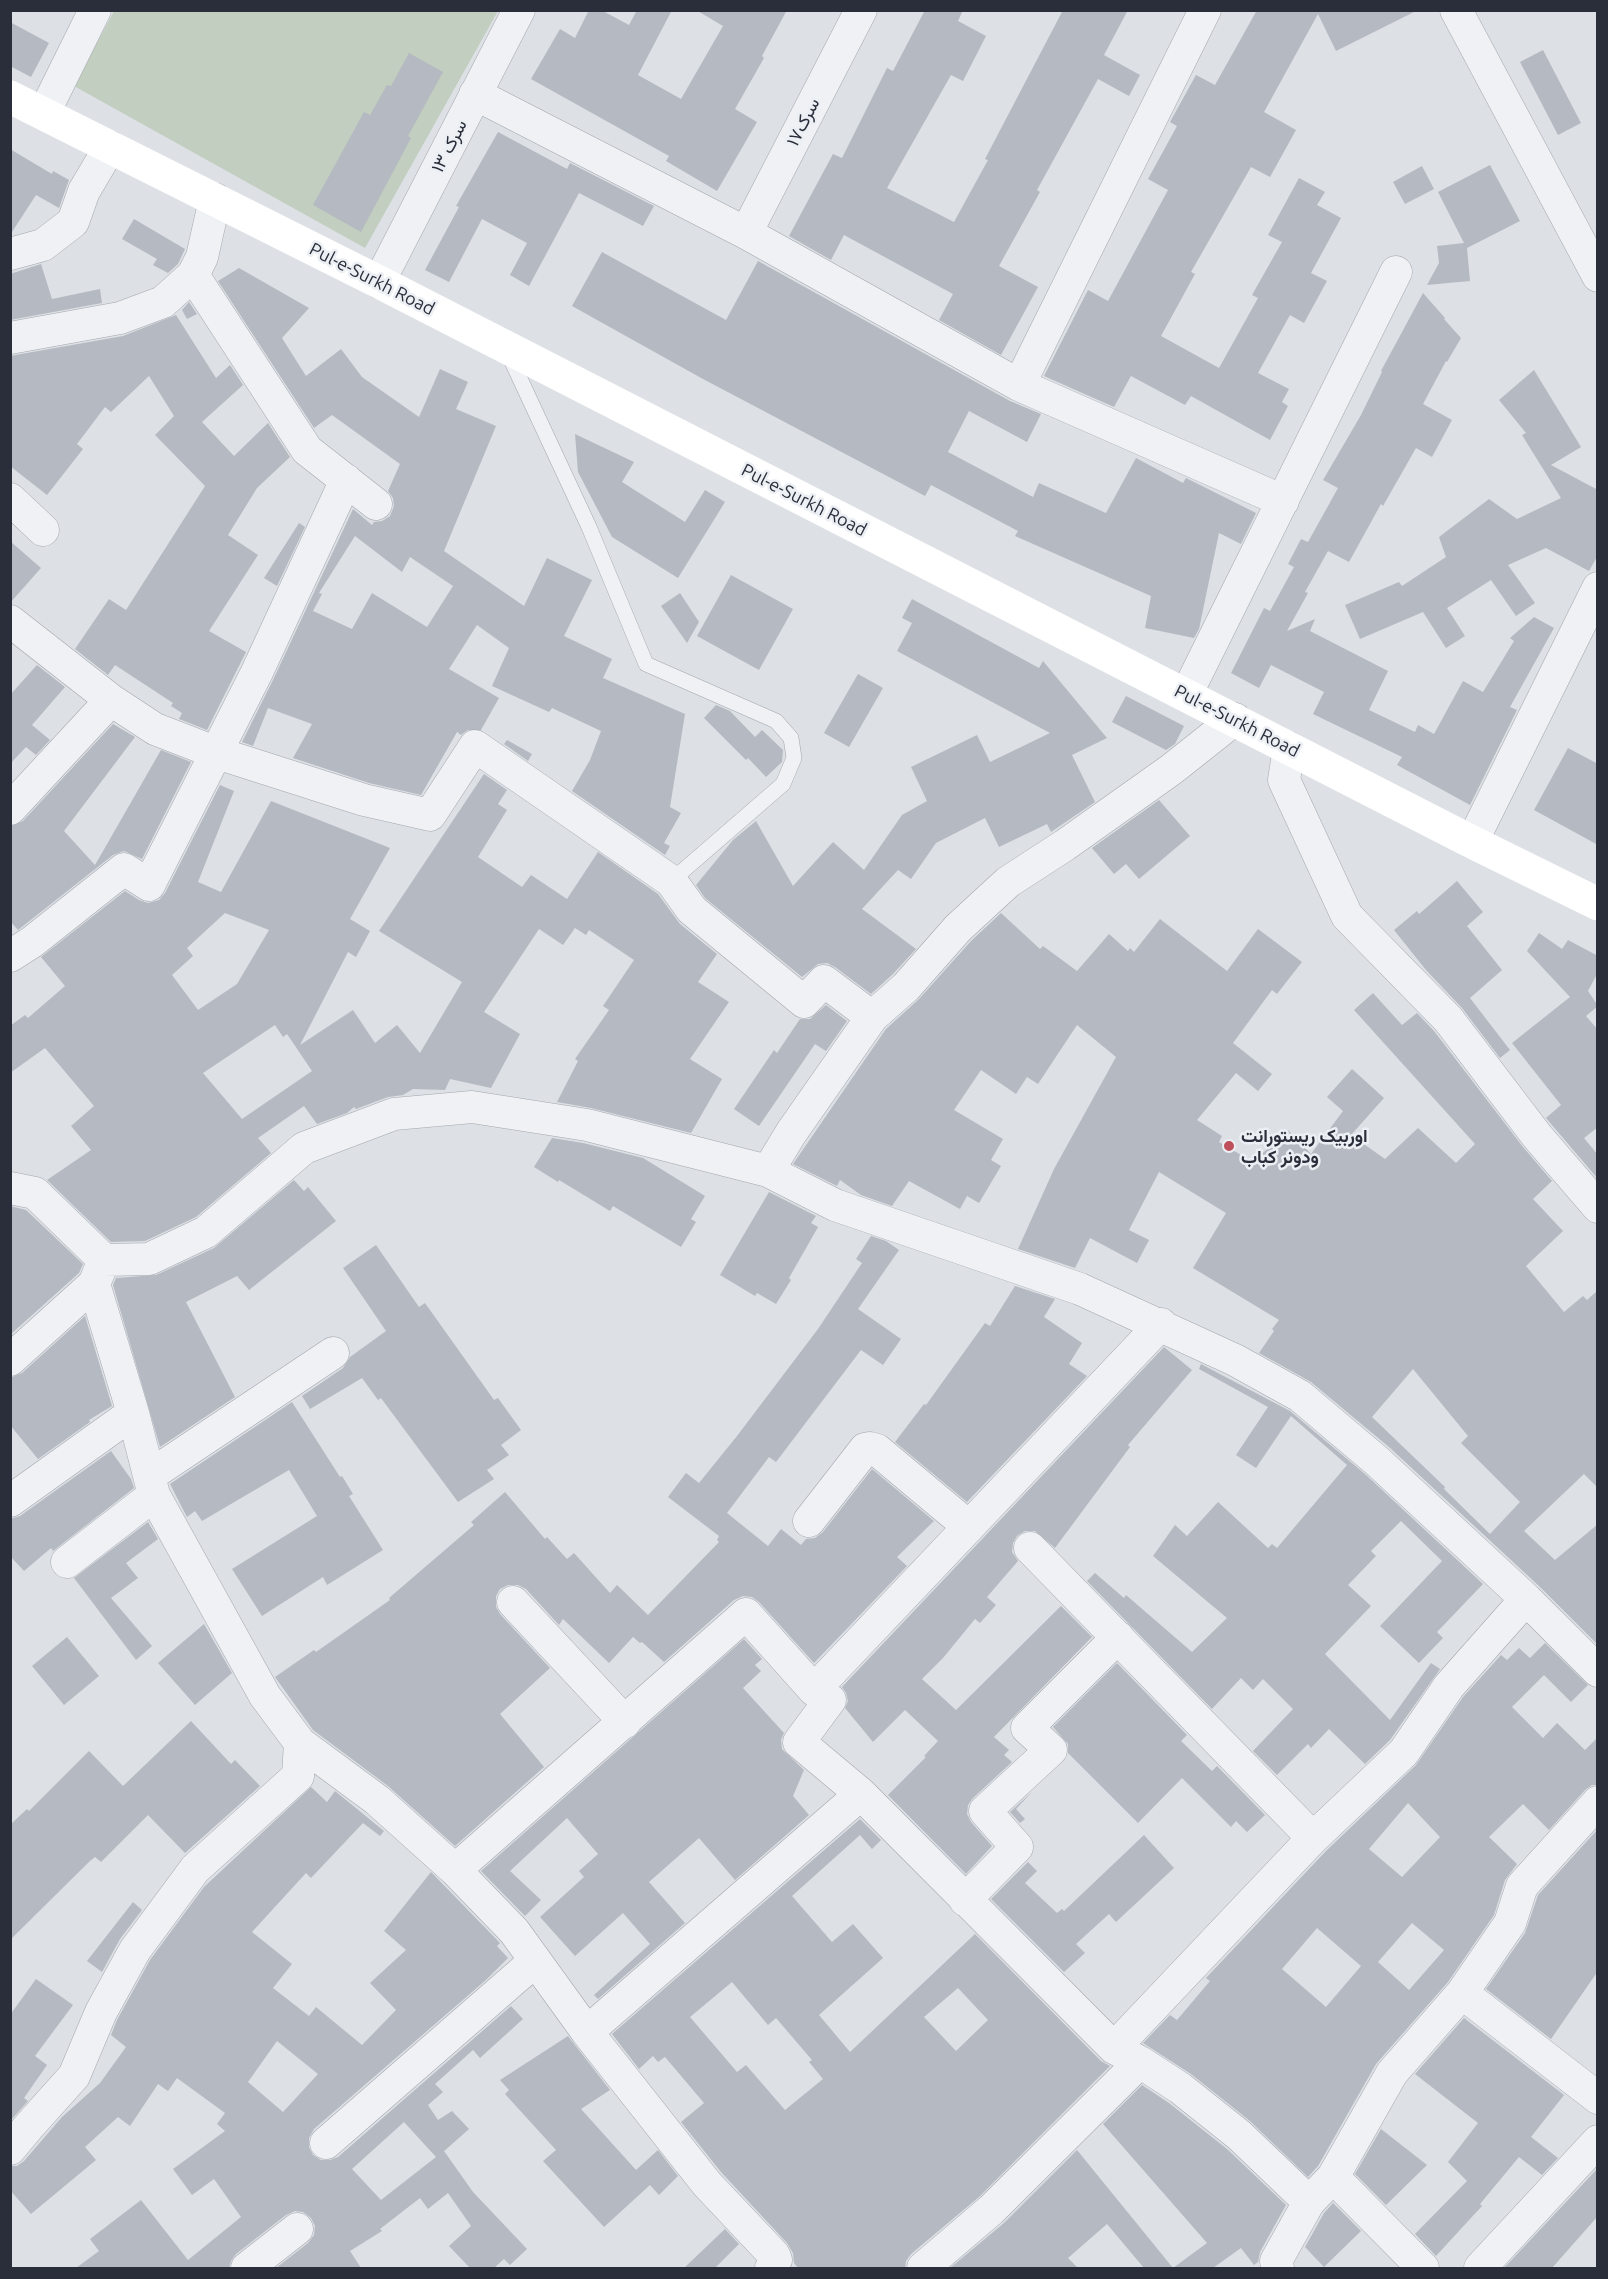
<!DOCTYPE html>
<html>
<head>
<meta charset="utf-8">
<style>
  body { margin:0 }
  #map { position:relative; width:1608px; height:2279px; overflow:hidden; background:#dde0e5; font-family:Ubuntu,sans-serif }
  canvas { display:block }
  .frame { position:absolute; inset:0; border:12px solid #292e3a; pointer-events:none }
</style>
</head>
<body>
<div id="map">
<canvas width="1608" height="2279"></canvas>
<div class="frame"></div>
</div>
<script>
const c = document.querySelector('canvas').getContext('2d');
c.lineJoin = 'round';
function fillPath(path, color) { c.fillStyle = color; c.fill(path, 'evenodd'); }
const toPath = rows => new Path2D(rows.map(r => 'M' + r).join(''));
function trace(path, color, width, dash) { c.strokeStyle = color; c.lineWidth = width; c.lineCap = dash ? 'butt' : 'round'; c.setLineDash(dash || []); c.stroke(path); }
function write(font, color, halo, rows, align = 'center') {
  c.font = font + ' Ubuntu,Vazirmatn,sans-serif'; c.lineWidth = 5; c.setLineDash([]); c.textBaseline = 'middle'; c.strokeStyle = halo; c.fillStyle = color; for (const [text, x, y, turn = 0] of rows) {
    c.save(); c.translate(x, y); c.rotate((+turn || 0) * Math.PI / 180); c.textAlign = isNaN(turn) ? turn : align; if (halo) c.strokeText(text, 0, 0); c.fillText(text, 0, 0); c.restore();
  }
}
fillPath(toPath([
  [114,11,498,11,365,248,74,86]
]), '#c2cebf');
fillPath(toPath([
  [589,10,601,10,629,25,637,10,672,10,638,75,681,99,723,26,696,10,787,10,762,56,764,58,735,109,757,122,717,191,666,161,669,156,531,79,560,29,575,38],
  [925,10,963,10,958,21,986,36,963,81,951,75,887,188,954,222,988,160,985,159,1063,10,1128,10,1104,55,1140,75,1129,96,1098,79,1037,190,1040,192,999,266,1038,287,1001,355,939,320,953,294,844,235,831,260,789,236,833,154,842,158,887,68,893,71],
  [1257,10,1418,10,1336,51,1318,14,1264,112,1296,130,1270,177,1251,167,1191,272,1195,274,1161,336,1219,368,1258,298,1252,295,1282,242,1268,235,1299,178,1325,192,1317,205,1341,218,1311,273,1327,281,1304,323,1290,315,1258,373,1289,389,1282,402,1288,406,1270,440,1191,396,1185,405,1131,376,1114,407,1044,376,1088,290,1108,301,1168,190,1148,179,1177,126,1170,122,1196,75,1215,85],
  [10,22,49,43,31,77,10,66],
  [1543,50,1581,123,1558,135,1520,62],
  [409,53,443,72,408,136,411,138,361,232,313,205,364,112,370,115,387,85,391,86],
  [498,132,567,169,570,163,654,206,643,226,579,193,529,286,510,275,527,243,482,219,449,282,425,270,459,207,456,206],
  [10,149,52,174,53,171,69,180,59,208,36,195,10,235],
  [1490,165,1520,221,1467,248,1470,281,1427,285,1439,263,1437,246,1464,243,1438,192],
  [1422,166,1434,189,1405,204,1393,182],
  [134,219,185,249,178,264,168,273,153,265,157,259,122,239],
  [602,252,726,320,758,261,1010,401,1041,414,1027,442,969,411,948,452,1033,497,1039,483,1106,513,1136,458,1183,483,1186,478,1256,513,1241,544,1219,533,1199,629,1194,638,1145,628,1151,596,1015,536,1018,531,931,485,925,496,703,379,572,306],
  [41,264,52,299,100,289,102,303,10,320,10,274],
  [239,268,309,308,282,338,306,376,341,349,362,377,419,417,440,369,468,382,456,409,496,426,444,551,524,606,547,558,592,580,564,636,612,659,603,678,685,714,670,807,681,813,664,843,670,846,665,855,572,791,590,760,601,731,552,708,549,712,492,686,509,648,477,625,449,669,499,698,481,730,468,730,461,735,457,732,421,795,369,783,293,758,312,724,268,708,253,746,242,742,273,680,353,509,372,525,374,522,382,521,390,516,394,506,393,498,388,491,400,464,332,415,314,428,218,281],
  [355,536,402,572,410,557,453,586,427,627,372,593,352,629,313,611,322,594,319,593],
  [1423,293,1445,318,1444,319,1461,338,1447,362,1446,361,1423,404,1452,420,1432,457,1416,448,1383,506,1381,504,1349,562,1328,551,1305,592,1308,593,1287,631,1315,619,1310,631,1388,671,1369,710,1415,732,1418,725,1434,734,1463,681,1483,692,1514,641,1510,638,1534,617,1554,628,1510,707,1517,710,1470,805,1397,765,1402,757,1313,714,1324,692,1271,665,1259,688,1231,673,1264,608,1270,611,1294,567,1288,564,1301,539,1308,542,1338,488,1323,480,1361,415,1382,372,1381,371],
  [189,302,197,314,187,319,182,310],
  [176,315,216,378,230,365,243,385,202,422,234,456,268,423,290,457,257,488,228,535,258,555,209,631,246,652,207,730,179,719,182,713,171,706,173,703,115,665,108,675,75,649,109,599,126,610,205,486,155,435,174,416,149,376,111,412,105,407,77,444,83,449,47,495,10,466,10,356,123,336],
  [1534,370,1581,447,1551,465,1598,490,1598,555,1589,571,1546,548,1508,565,1535,603,1516,616,1491,580,1447,608,1465,636,1446,648,1423,612,1360,639,1345,605,1399,582,1402,586,1446,557,1439,537,1489,499,1517,519,1561,498,1522,435,1526,433,1499,400],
  [575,434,634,462,622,482,685,522,705,490,725,502,678,578,612,537,578,472],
  [299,523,305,527,277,586,264,578],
  [10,541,41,568,10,603],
  [731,575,793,609,759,670,697,636],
  [680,593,699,622,687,643,661,606],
  [912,599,1039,668,1043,661,1107,738,1072,755,1095,802,1051,832,1047,824,999,847,985,818,936,843,911,879,898,870,862,909,916,949,893,974,871,994,835,967,827,963,818,964,802,977,705,898,696,885,733,840,756,821,793,886,833,842,864,870,902,815,927,801,911,767,977,735,990,762,1050,733,897,651,912,623,902,618],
  [37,665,65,687,32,725,50,740,36,755,26,747,10,764,10,695],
  [858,674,883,688,849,747,824,733],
  [1126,696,1184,726,1175,744,1166,750,1112,722],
  [716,705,730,711,755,737,762,730,783,750,782,762,766,777,748,758,746,760,704,718],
  [113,724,135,737,64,831,95,865,161,750,191,762,142,859,124,851,113,855,18,930,10,921,10,826,23,821],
  [507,740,532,754,528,761,504,744],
  [1568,748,1598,764,1598,845,1534,810],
  [484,774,507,790,498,804,507,810,478,857,522,887,531,875,567,899,598,852,658,894,680,924,717,954,698,982,729,1002,690,1059,722,1079,691,1133,591,1108,557,1102,578,1061,575,1059,609,1010,603,1006,634,960,589,930,586,935,575,928,563,945,539,929,484,1012,520,1034,491,1088,450,1079,445,1090,413,1089,403,1095,388,1097,356,1109,354,1107,347,1113,317,1124,304,1106,258,1138,271,1153,196,1217,145,1241,111,1242,47,1180,91,1150,71,1126,94,1106,45,1048,10,1073,10,1026,25,1015,28,1018,65,986,41,957,125,891,139,900,148,903,159,900,165,893,220,785,234,791,198,882,221,892,271,801,390,848,350,919,370,931,356,957,348,952,300,1045,353,1010,375,1043,397,1025,420,1053,462,982,379,931],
  [225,913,269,930,237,984,198,1010,172,975,193,956,187,948],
  [275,1025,283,1037,287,1034,312,1071,242,1119,203,1073],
  [1159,800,1190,836,1139,879,1126,864,1114,874,1092,848],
  [1457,881,1483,912,1467,926,1502,970,1470,998,1510,1050,1500,1058,1462,1008,1426,970,1394,930,1417,911,1419,914],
  [1001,913,1040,949,1043,946,1077,971,1109,934,1128,951,1130,948,1134,952,1160,919,1227,971,1258,929,1302,962,1277,994,1272,990,1233,1043,1272,1074,1258,1091,1236,1073,1197,1120,1222,1136,1219,1142,1253,1162,1288,1130,1311,1154,1343,1111,1327,1097,1352,1069,1384,1098,1351,1135,1385,1159,1418,1128,1456,1163,1475,1144,1354,1010,1373,993,1402,1025,1417,1013,1434,1031,1523,1147,1552,1181,1533,1199,1563,1231,1526,1266,1564,1312,1583,1296,1587,1300,1598,1290,1598,1488,1584,1474,1524,1531,1555,1560,1598,1524,1598,1645,1539,1586,1389,1447,1311,1382,1259,1353,1274,1331,1272,1329,1279,1320,1193,1268,1226,1213,1159,1172,1129,1230,1149,1240,1137,1263,1090,1238,1075,1268,1018,1249,1054,1169,1116,1057,1077,1025,1038,1084,1027,1077,1016,1094,981,1070,954,1110,1003,1139,991,1160,1001,1166,979,1203,967,1196,960,1209,909,1181,892,1206,861,1195,840,1180,837,1186,793,1164,886,1029,919,999,971,941],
  [1413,1369,1468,1436,1461,1443,1520,1502,1490,1534,1444,1489,1445,1487,1372,1417],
  [1539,933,1562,949,1568,940,1598,956,1598,972,1588,991,1598,1006,1586,1016,1598,1030,1598,1127,1584,1138,1598,1155,1598,1179,1546,1118,1561,1105,1512,1043,1570,997,1527,951],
  [826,1005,847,1021,826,1051,815,1044,759,1126,734,1109,774,1050,777,1053,800,1019,810,1019],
  [552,1138,583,1143,643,1158,705,1196,691,1219,696,1222,681,1247,613,1206,610,1211,559,1180,558,1182,534,1167],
  [294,1180,304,1191,308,1187,336,1221,249,1290,237,1276,186,1302,235,1397,160,1447,113,1285,116,1278,156,1275,214,1248],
  [769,1192,816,1216,811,1223,818,1227,789,1278,791,1280,776,1304,757,1293,755,1296,720,1275],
  [10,1206,26,1210,83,1264,79,1273,10,1335],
  [871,1236,886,1241,899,1250,858,1309,901,1339,883,1365,861,1350,776,1462,769,1457,727,1513,768,1546,781,1529,801,1545,806,1539,815,1538,823,1532,872,1469,934,1521,897,1557,907,1566,814,1663,759,1602,752,1597,743,1596,734,1600,664,1662,642,1642,640,1643,633,1637,609,1663,563,1619,559,1625,526,1589,518,1585,508,1585,500,1589,496,1596,496,1607,500,1614,550,1668,500,1714,544,1767,455,1846,388,1786,313,1730,275,1677,314,1650,316,1652,390,1600,389,1598,474,1525,471,1522,505,1492,545,1539,547,1537,567,1559,574,1553,610,1593,617,1585,648,1615,719,1542,717,1540,719,1536,668,1497,686,1473,699,1483,737,1436,818,1329,862,1263,856,1259],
  [376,1245,419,1307,425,1303,494,1400,498,1398,521,1430,501,1445,509,1455,487,1470,494,1479,458,1502,381,1398,378,1400,362,1378,310,1409,302,1396,343,1368,350,1357,386,1331,343,1268],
  [1015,1286,1055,1299,1044,1317,1082,1343,1069,1364,1087,1376,967,1502,895,1442,924,1404,926,1405,985,1323,990,1326],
  [85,1316,112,1406,89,1420,90,1422,38,1459,10,1425,10,1378,22,1373],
  [1164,1347,1192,1370,1128,1445,1130,1447,1055,1548,1035,1531,1025,1531,1017,1536,1013,1543,1012,1552,1018,1561,987,1597,996,1605,980,1623,975,1619,943,1658,922,1679,956,1710,1061,1606,1092,1637,994,1737,1009,1750,1004,1755,1012,1762,973,1798,968,1805,967,1814,971,1822,992,1846,966,1874,888,1795,926,1757,924,1756,938,1741,905,1710,873,1742,845,1708,848,1701,846,1693,842,1687],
  [1201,1364,1290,1411,1365,1474,1483,1584,1437,1632,1443,1638,1419,1663,1380,1626,1442,1561,1401,1521,1371,1551,1376,1556,1348,1585,1371,1606,1325,1654,1390,1720,1431,1663,1440,1669,1390,1740,1365,1764,1329,1729,1311,1748,1308,1744,1277,1775,1253,1751,1293,1709,1263,1679,1253,1690,1241,1678,1212,1709,1087,1581,1095,1573,1124,1598,1126,1595,1192,1652,1227,1618,1153,1556,1175,1525,1187,1536,1218,1502,1268,1548,1272,1544,1277,1548,1347,1465,1291,1416,1256,1468,1236,1455,1268,1407,1199,1369],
  [292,1402,340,1477,342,1476,353,1494,349,1496,383,1550,327,1585,323,1577,262,1616,232,1569,317,1516,289,1470,202,1521,195,1511,187,1517,170,1484],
  [111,1451,131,1479,134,1488,53,1551,51,1548,24,1571,10,1556,10,1519,20,1516],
  [148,1522,158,1539,126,1563,138,1578,111,1598,152,1646,136,1660,74,1578],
  [204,1624,232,1673,195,1705,158,1663],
  [67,1637,99,1676,64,1705,32,1666],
  [744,1639,762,1659,755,1665,761,1671,743,1688,784,1733,781,1740,782,1749,804,1770,793,1796,809,1815,735,1880,699,1838,649,1882,685,1923,598,1999,594,1995,650,1944,623,1913,575,1956,540,1917,584,1877,579,1871,598,1854,567,1818,510,1871,541,1900,525,1916,481,1871],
  [1545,1643,1588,1685,1571,1702,1544,1675,1512,1707,1543,1738,1557,1723,1585,1750,1598,1737,1598,1785,1592,1785,1585,1790,1549,1830,1523,1804,1489,1837,1517,1864,1505,1880,1494,1915,1448,1982,1376,2064,1318,2166,1308,2177,1250,2121,1191,2074,1143,2043,1170,2015,1177,2020,1210,1981,1206,1978,1326,1851,1416,1765,1463,1697,1501,1655,1507,1660,1519,1648,1530,1658],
  [1408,1803,1440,1837,1402,1877,1369,1849],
  [1412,1923,1444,1950,1409,1990,1378,1962],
  [1317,1928,1361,1966,1326,2007,1282,1969],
  [1117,1663,1187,1735,1181,1741,1212,1771,1217,1766,1265,1815,1247,1832,1236,1821,1231,1827,1182,1778,1138,1823,1068,1753,1068,1744,1053,1727],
  [191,1721,231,1764,235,1760,260,1786,185,1853,148,1815,101,1862,95,1857,90,1861,10,1940,10,1825,27,1809,29,1811,89,1751,123,1786],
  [311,1787,327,1802,335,1791,384,1831,380,1836,363,1823,311,1878,306,1873,252,1932,292,1964,273,1988,309,2016,316,2007,362,2045,396,2010,370,1983,406,1950,384,1931,431,1872,500,1943,497,1946,508,1958,487,1979,314,2129,309,2138,309,2147,313,2155,321,2160,330,2160,338,2157,511,2006,523,2019,480,2058,473,2050,435,2084,443,2092,428,2105,438,2120,452,2111,469,2129,442,2153,444,2151,473,2192,527,2249,510,2265,504,2259,494,2268,470,2268,449,2246,471,2226,448,2193,428,2209,420,2198,380,2229,382,2231,350,2251,361,2268,276,2268,308,2243,314,2235,315,2226,311,2218,303,2212,295,2211,286,2215,236,2254,231,2261,229,2268,76,2268,99,2251,90,2239,141,2200,188,2260,241,2217,214,2179,192,2195,173,2169,225,2131,217,2124,225,2113,177,2078,168,2091,158,2084,130,2126,118,2117,85,2147,96,2160,31,2214,10,2190,10,2166,17,2166,24,2161,62,2117,100,2083,126,2047,111,2035,117,2020,150,1960,204,1887],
  [277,2041,318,2074,283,2112,248,2082],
  [404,2122,436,2157,381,2200,352,2169],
  [1032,1792,1016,1809,1025,1819,1020,1823,1010,1812],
  [860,1819,881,1840,872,1849,860,1835,792,1896,832,1942,853,1924,883,1958,819,2015,850,2052,975,1934,1101,2061,1110,2066,979,2197,911,2254,906,2261,905,2268,798,2268,794,2263,793,2253,787,2243,721,2172,681,2122,704,2103,665,2057,658,2062,653,2056,639,2069,612,2034],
  [732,1982,768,2025,776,2018,812,2060,809,2062,823,2079,785,2110,746,2065,737,2072,690,2017],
  [958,1988,988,2020,956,2051,924,2017],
  [1598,1829,1598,1971,1551,2039,1486,1989,1525,1933,1538,1895],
  [1144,1835,1174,1868,1116,1922,1109,1914,1076,1944,1085,1953,1064,1972,991,1899,1028,1862,1037,1871,1025,1883,1057,1913,1062,1909,1064,1911],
  [133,1902,142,1910,120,1939,102,1972,87,1961],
  [36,1979,73,2005,35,2056,47,2065,24,2098,28,2101,11,2120,10,2015],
  [1464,2018,1564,2095,1531,2137,1558,2158,1542,2175,1519,2157,1480,2204,1482,2206,1436,2256,1415,2234,1467,2181,1448,2162,1478,2123,1415,2074],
  [568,2036,610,2090,581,2109,636,2170,658,2150,678,2176,659,2195,650,2185,604,2227,543,2161,556,2150,505,2094,509,2090,500,2080],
  [1142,2085,1169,2103,1227,2149,1286,2205,1260,2252,1258,2262,1254,2265,1241,2248,1213,2268,1144,2268,1107,2224,1068,2258,1078,2268,950,2268,1004,2223,1077,2150,1173,2268,1207,2243,1103,2124],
  [1381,2129,1427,2165,1386,2205,1355,2174],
  [1598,2168,1598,2216,1552,2268,1504,2268],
  [1333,2203,1361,2231,1324,2267,1305,2247,1324,2213],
  [725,2229,739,2244,715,2268,684,2268]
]), '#b5b9c1');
const lane = toPath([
  [508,353,589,527,646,664,776,721,791,738,794,758,783,784,671,881]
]);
const street = toPath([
  [1456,10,1598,276],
  [475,94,746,233,1019,385,1283,501],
  [44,113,95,10],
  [746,233,861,10],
  [10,254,43,245,73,222,84,191,110,147],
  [193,275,307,450,376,504],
  [379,282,519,10],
  [10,338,120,318,163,302,193,275,202,257,215,199],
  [1019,385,1205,10],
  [10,499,43,530],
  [10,621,111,700,155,729,217,753,364,800,430,815,475,746,671,881,692,910,804,1002,824,981,872,1017],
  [1186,695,1396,272],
  [1289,748,1284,780,1347,916,1448,1019,1537,1136,1598,1207],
  [10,809,111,700],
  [1472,842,1598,588],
  [10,956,32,942,124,869,149,885,257,672,346,480],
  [768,1171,791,1133,872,1017,906,987,958,928,1008,882,1065,845,1172,769,1235,719],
  [10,1188,35,1193,104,1260,149,1259,206,1232,304,1148,394,1114,472,1107,587,1125,768,1171,835,1205,1080,1289,1235,1360,1300,1396,1377,1461,1526,1599,1598,1671],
  [104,1260,94,1284,133,1413,154,1495,265,1696,300,1743,377,1800,455,1870,514,1931,587,2032,707,2184,774,2255,776,2260,771,2268],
  [10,1360,94,1284],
  [149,1476,333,1353],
  [10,1501,133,1413],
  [809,1521,865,1449,870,1448,877,1450,968,1526],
  [1030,1548,1313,1838],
  [67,1562,154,1495],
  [513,1602,625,1722],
  [814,1690,1161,1324],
  [455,1870,746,1614,814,1690,830,1700,799,1742,861,1794,1114,2048,1140,2062,1180,2088,1239,2135,1309,2202],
  [965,1900,1017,1847,985,1811,1051,1750,1027,1728,1118,1637],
  [1462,1993,1598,2098],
  [587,2032,861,1794],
  [1114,2048,1313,1838,1404,1752,1449,1686,1526,1599],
  [326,2143,535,1961],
  [10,2149,30,2125,74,2076,101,2012,135,1950,195,1869,298,1776,300,1743],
  [1333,2177,1423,2268],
  [247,2268,297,2229],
  [923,2268,991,2210,1140,2062],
  [1278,2268,1276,2261,1309,2202,1333,2177,1392,2073,1462,1993,1510,1923,1522,1886,1598,1802],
  [1480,2268,1598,2141]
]);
trace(lane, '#a3a7ae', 16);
trace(street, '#a3a7ae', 33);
trace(lane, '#eff1f4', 15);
trace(street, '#eff1f4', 32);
trace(toPath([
  [10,97,379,282,1472,842,1598,904]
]), '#fff', 33);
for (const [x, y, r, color] of [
  [1229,1146,6,"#bd505b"]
]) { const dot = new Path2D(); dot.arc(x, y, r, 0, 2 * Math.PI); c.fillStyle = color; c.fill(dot); trace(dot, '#eceff3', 2); }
write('18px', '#292e3a', '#eceff3', [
  ["سرک۱۷",803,122,-63],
  ["سرک ۱۳",449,146,-63],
  ["Pul-e-Surkh Road",372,279,27],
  ["Pul-e-Surkh Road",804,500,27],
  ["Pul-e-Surkh Road",1237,721,27]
]);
write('bold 18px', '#292e3a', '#eceff3', [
  ["اوربیک ریستورانت",1241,1136],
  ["ودونر کباب",1241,1157]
], 'left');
</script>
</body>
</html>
